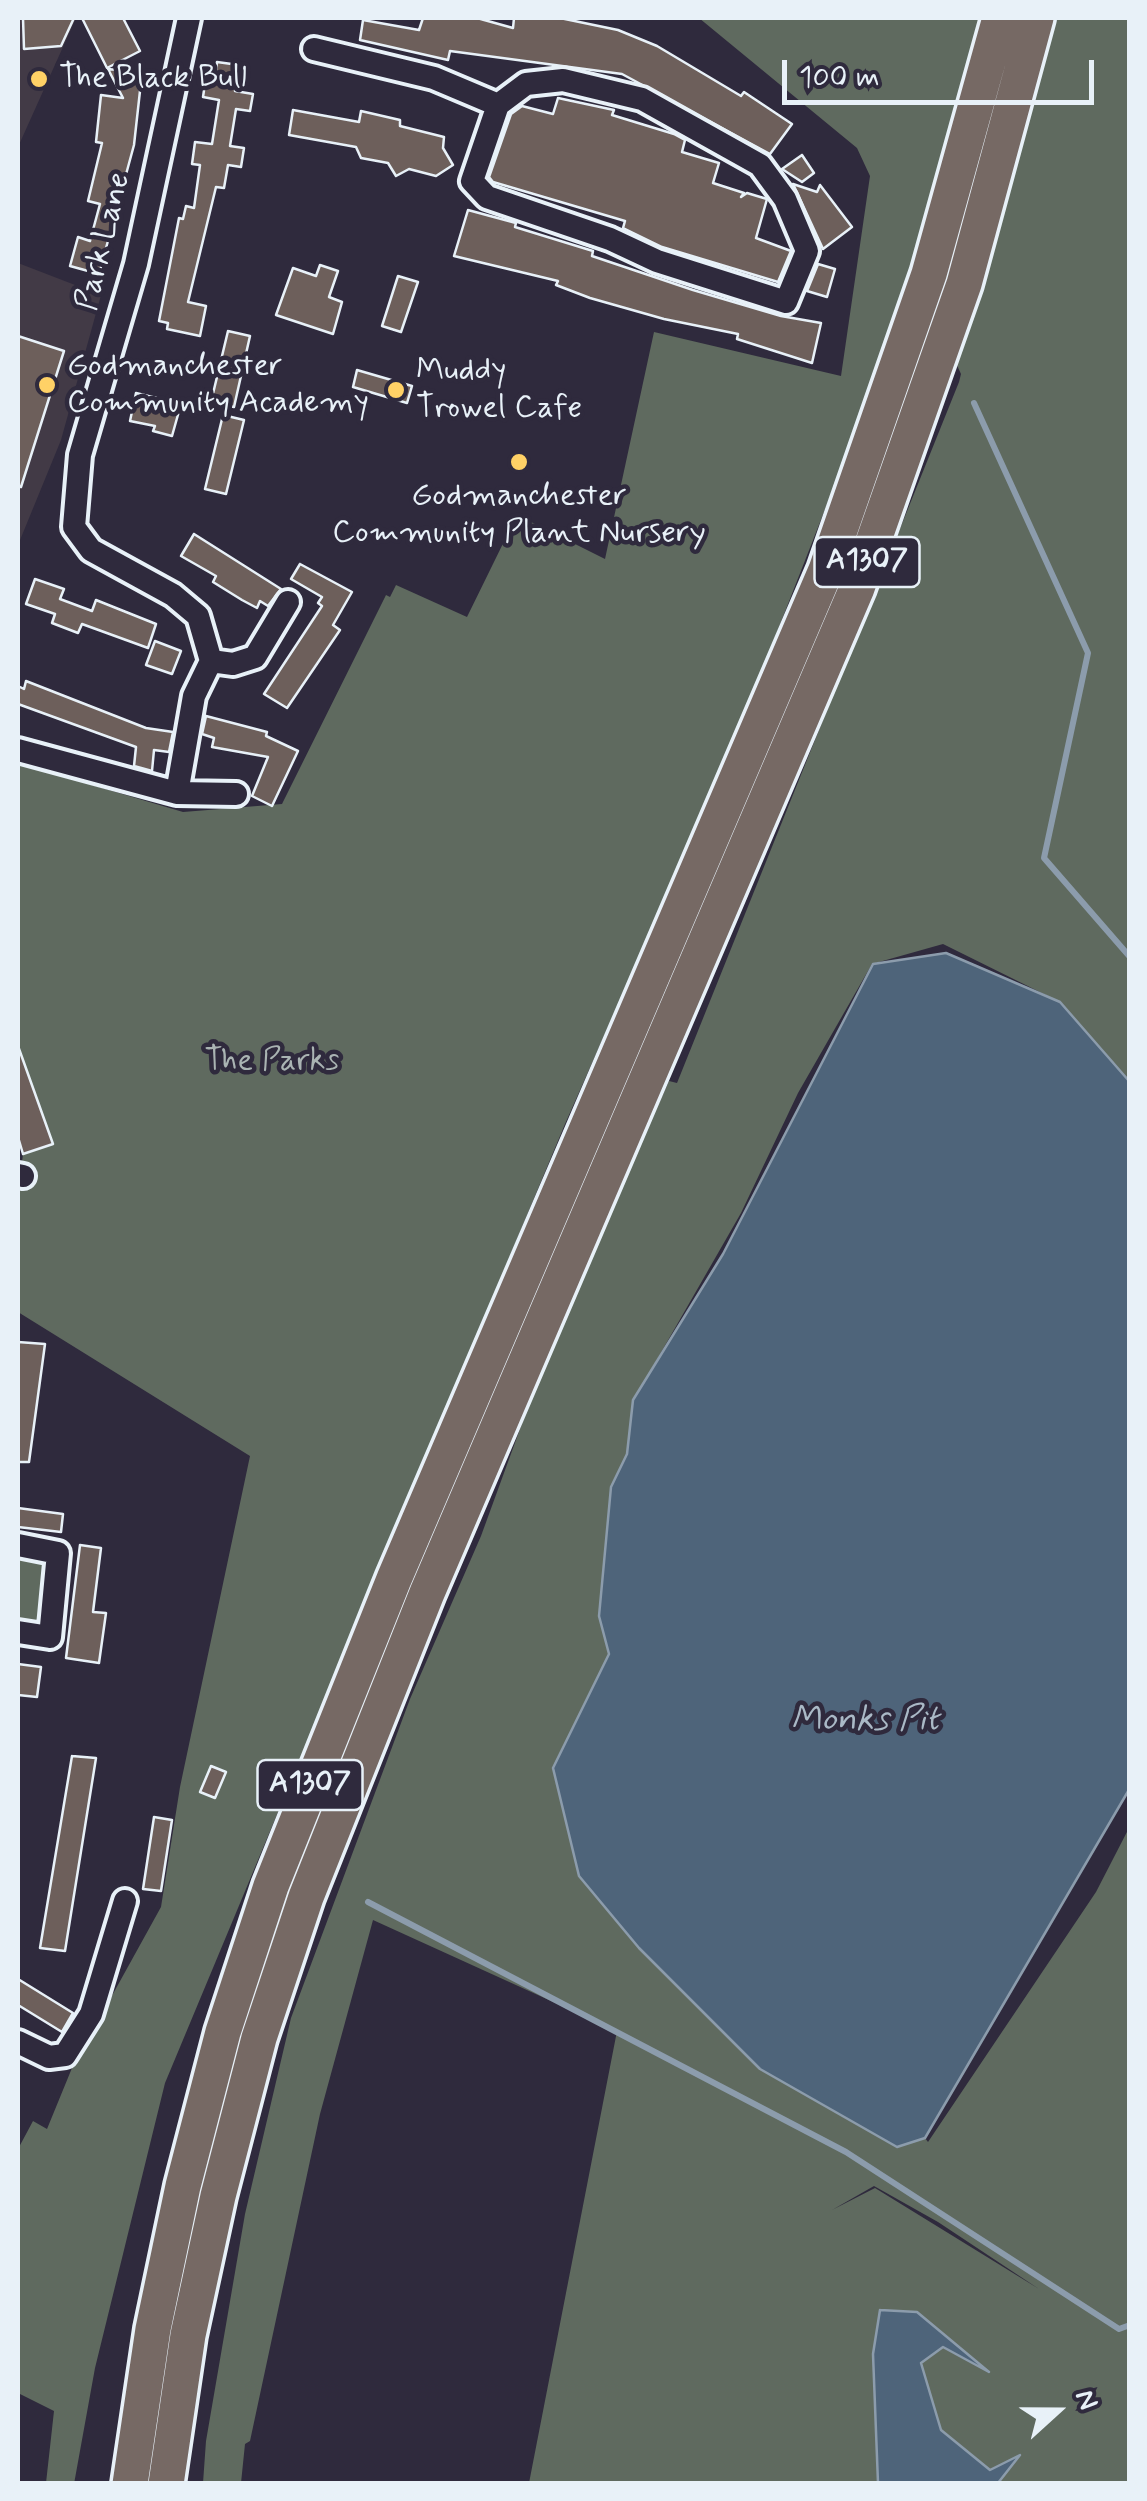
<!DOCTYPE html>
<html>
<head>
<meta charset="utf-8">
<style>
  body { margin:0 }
  #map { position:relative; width:1147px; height:2501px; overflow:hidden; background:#2f2a3d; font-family:Mynerve,sans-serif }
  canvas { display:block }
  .frame { position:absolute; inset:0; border:20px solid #e8f1f8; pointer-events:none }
  .north { position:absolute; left:1007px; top:2361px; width:100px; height:100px; -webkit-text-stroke:8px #2f2a3d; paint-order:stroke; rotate:69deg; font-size:28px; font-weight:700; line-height:40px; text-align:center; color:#e8f1f8 }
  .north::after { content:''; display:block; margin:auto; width:35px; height:45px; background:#e8f1f8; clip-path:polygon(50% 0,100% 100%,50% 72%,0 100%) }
  .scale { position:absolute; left:782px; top:60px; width:312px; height:45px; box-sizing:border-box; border:5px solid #e8f1f8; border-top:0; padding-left:12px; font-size:30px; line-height:35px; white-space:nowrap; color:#e8f1f8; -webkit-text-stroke:8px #2f2a3d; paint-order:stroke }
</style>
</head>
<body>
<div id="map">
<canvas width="1147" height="2501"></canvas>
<div class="frame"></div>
<div class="north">N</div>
<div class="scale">100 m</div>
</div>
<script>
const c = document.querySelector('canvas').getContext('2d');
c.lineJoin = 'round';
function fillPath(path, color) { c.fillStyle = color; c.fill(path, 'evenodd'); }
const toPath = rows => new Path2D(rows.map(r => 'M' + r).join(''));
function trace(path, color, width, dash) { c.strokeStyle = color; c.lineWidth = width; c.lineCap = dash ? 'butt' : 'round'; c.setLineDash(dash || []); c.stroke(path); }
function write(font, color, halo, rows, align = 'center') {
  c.font = font + ' Mynerve,sans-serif'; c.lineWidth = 9; c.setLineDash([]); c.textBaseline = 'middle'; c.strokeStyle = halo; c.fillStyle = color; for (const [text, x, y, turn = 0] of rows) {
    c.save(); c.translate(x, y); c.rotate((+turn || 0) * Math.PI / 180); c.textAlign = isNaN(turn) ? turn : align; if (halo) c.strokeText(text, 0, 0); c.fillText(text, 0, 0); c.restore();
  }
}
fillPath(toPath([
  [18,18,76,18,18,147],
  [18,263,101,295,61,440,18,545]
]), '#423a46');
fillPath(toPath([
  [699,18,1129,18,1129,1081,1060,1002,943,944,872,964,798,1093,741,1213,636,1396,627,1454,611,1488,599,1616,609,1654,557,1759,837,2109,897,2147,925,2138,928,2142,1096,1892,1129,1828,1129,2483,529,2483,617,2031,373,1920,320,2114,250,2441,245,2444,241,2483,203,2483,206,2441,245,2214,291,2018,410,1699,481,1536,555,1333,669,1081,677,1083,959,382,961,374,912,268,869,397,732,747,565,1124,165,2083,95,2368,74,2484,46,2483,54,2411,18,2393,18,2149,33,2121,47,2129,72,2068,161,1907,180,1787,250,1456,18,1312,18,1195,23,1154,18,1137,18,763,183,812,282,804,386,595,390,597,396,585,467,617,517,515,605,559,654,332,841,376,870,176,857,148],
  [874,2186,938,2222,1039,2289,875,2188,832,2210],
  [18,1551,54,1557,45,1631,18,1628]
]), '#5f6a5f');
const water = toPath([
  [946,953,1060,1002,1129,1081,1130,1788,925,2138,897,2147,760,2069,639,1948,579,1876,553,1768,609,1654,599,1616,611,1487,627,1454,633,1400,723,1254,873,964,946,953],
  [880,2310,917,2312,989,2372,943,2347,921,2363,941,2430,990,2470,1020,2455,998,2483,878,2483,873,2354,880,2310]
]);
fillPath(water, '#4e647a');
trace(water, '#8c9cac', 2.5);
trace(toPath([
  [974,403,1088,653,1044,858,1130,957],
  [368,1902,846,2152,1119,2329,1130,2325]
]), '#8c9cac', 6);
const building = toPath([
  [23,18,74,18,61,46,24,49,23,18],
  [82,18,123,18,140,51,107,68,82,18],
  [423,18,477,18,513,28,514,18,560,18,618,30,657,46,741,96,744,92,792,124,770,154,622,74,450,51,448,60,360,40,363,20,419,30,423,18],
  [217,62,239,65,235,91,253,94,250,111,236,109,230,146,244,148,241,167,228,165,224,188,216,187,188,302,206,306,200,336,167,329,168,323,159,321,179,218,183,219,186,206,194,208,200,165,192,164,195,142,212,144,219,100,203,97,206,77,215,78,217,62],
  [108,69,142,73,134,145,99,274,70,266,78,237,90,241,100,204,88,201,102,143,96,142,101,95,123,98,108,69],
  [558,98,614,110,612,115,674,134,685,140,682,152,719,163,713,183,744,193,741,197,747,193,767,199,756,238,791,251,778,282,662,247,623,228,625,221,493,182,489,177,511,114,522,106,553,114,558,98],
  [293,110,359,122,361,111,400,120,400,126,444,137,443,148,453,165,436,176,409,169,396,176,388,163,361,158,356,147,289,135,293,110],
  [802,155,814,173,802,182,782,169,802,155],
  [793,184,817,192,820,185,852,227,823,249,793,184],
  [468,210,516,223,515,227,593,251,592,256,693,290,781,316,821,323,812,363,737,339,738,334,664,319,590,298,556,285,558,281,454,256,468,210],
  [818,264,835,269,827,297,807,291,818,264],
  [320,265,338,271,329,297,342,302,333,334,276,315,293,268,316,276,320,265],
  [398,276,418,282,401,332,382,326,398,276],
  [228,331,250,336,234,407,211,402,228,331],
  [18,336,64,351,21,487,18,486,18,336],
  [357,370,412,386,407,403,353,387,357,370],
  [136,393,181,404,172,436,153,431,155,426,130,421,136,393],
  [223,415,244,420,226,494,205,489,223,415],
  [194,534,281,589,268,606,260,601,257,608,242,600,213,582,216,576,181,556,194,534],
  [300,564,352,592,333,625,340,630,287,708,264,694,322,606,318,603,322,597,291,579,300,564],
  [35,579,64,589,60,599,92,611,96,600,156,624,148,648,82,624,78,633,52,623,55,614,26,604,35,579],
  [155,641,181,651,172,674,146,665,155,641],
  [26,681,146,728,173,732,169,752,154,750,152,771,134,766,136,747,18,704,18,686,24,689,26,681],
  [206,716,267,732,266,736,298,751,272,806,252,796,268,757,212,747,214,738,202,734,206,716],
  [18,1046,53,1144,23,1154,18,1137,18,1046],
  [18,1342,45,1344,29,1462,18,1462,18,1342],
  [18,1508,63,1514,61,1532,18,1527,18,1508],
  [80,1545,101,1548,93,1612,106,1613,99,1663,66,1658,80,1545],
  [18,1664,41,1667,37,1697,18,1695,18,1664],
  [72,1756,96,1758,65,1951,40,1948,72,1756],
  [211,1766,226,1772,215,1798,200,1792,211,1766],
  [154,1817,172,1820,161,1891,143,1889,154,1817],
  [18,1979,73,2013,62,2032,18,2005,18,1979]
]);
fillPath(building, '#6d5f5b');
trace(building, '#e8f1f8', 2.5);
const street = toPath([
  [314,49,434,78,498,105,526,84,563,80,642,99,760,165,785,199,807,251,786,302,657,261,610,239,487,197,472,181,498,105],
  [211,661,233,664,255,657,288,602],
  [18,750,177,793,236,794],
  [177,793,194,696,211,661,198,616,173,595,91,550,74,527,80,455,136,264,189,18],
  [18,1175,23,1176],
  [18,1545,58,1553,50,1637,18,1632],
  [18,2042,49,2057,65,2055,91,2014,125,1901]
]);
const primary = toPath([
  [130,2484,153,2329,183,2186,223,2032,271,1886,394,1579,826,570,929,274,1000,18],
  [166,2484,188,2335,218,2196,259,2038,306,1897,427,1593,857,588,964,284,1036,18]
]);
trace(street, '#e8f1f8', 30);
trace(primary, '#e8f1f8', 42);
trace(street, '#2f2a3d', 22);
trace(primary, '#766964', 35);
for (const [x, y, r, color] of [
  [39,79,10,"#ffd166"],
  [47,385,10,"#ffd166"],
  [396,390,10,"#ffd166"],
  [519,462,10,"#ffd166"]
]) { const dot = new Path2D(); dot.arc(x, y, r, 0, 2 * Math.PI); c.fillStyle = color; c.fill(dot); trace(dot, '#2f2a3d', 4); }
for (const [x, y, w] of [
  [867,562,105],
  [310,1785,105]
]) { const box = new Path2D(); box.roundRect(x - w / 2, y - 25, w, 50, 8); c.fillStyle = '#2f2a3d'; c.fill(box); trace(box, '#e8f1f8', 2.5); }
write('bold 30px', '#e8f1f8', null, [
  ["A1307",867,562],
  ["A1307",310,1785]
]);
write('32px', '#e8f1f8', '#2f2a3d', [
  ["The Black Bull",59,79],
  ["Godmanchester",67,367],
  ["Community Academy",67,404],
  ["Muddy",416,372],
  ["Trowel Cafe",416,409],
  ["Godmanchester",519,497,"center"],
  ["Community Plant Nursery",519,534,"center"]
], 'left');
write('32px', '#e8f1f8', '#2f2a3d', [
  ["Park Lane",105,242,-76]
]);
write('32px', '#aab4b3', '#2f2a3d', [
  ["The Parks",272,1062]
]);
write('italic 35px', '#aab9c6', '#2f2a3d', [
  ["Monks Pit",865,1722]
]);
</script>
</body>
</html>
